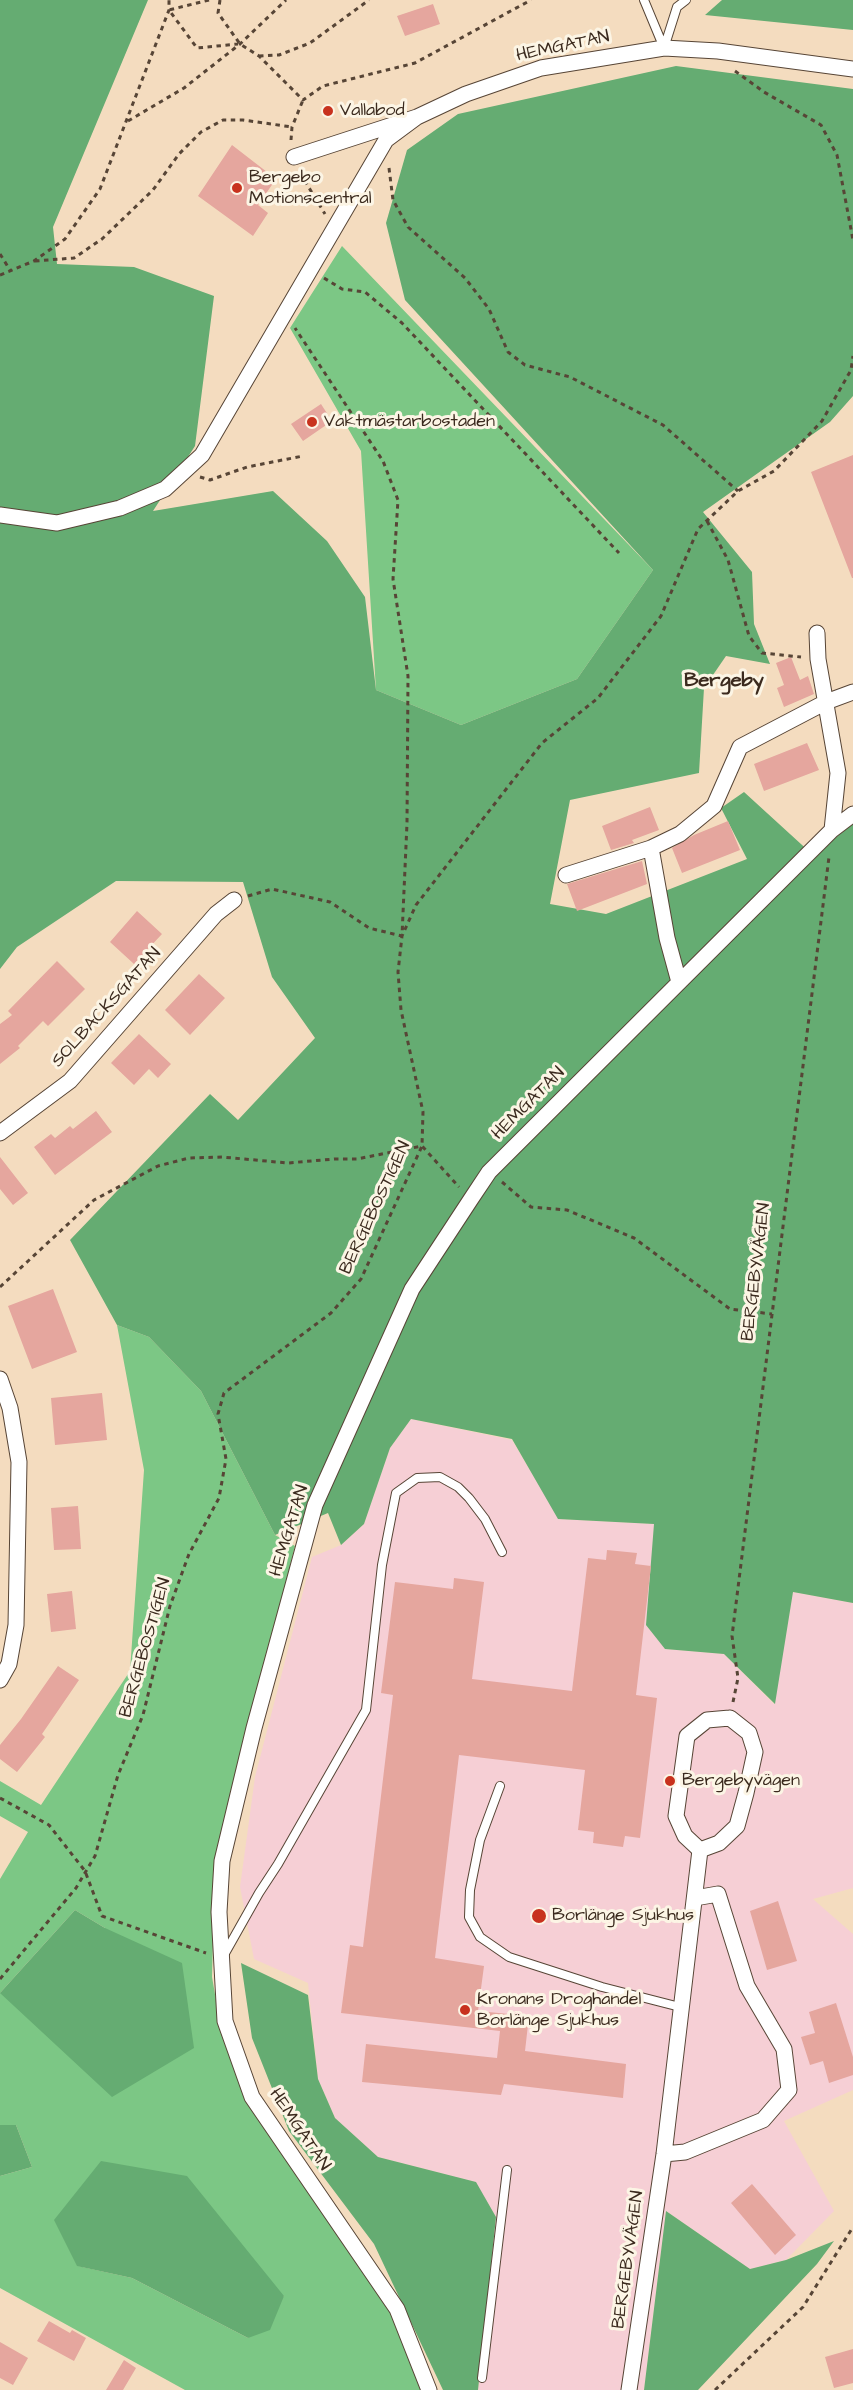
<!DOCTYPE html>
<html>
<head>
<meta charset="utf-8">
<style>
  body { margin:0 }
  canvas { display:block; background:#f4dcbf }
</style>
</head>
<body>
<canvas width="853" height="2390"></canvas>
<script>
const c = document.querySelector('canvas').getContext('2d');
c.lineJoin = 'round';
function fillPath(path, color) { c.fillStyle = color; c.fill(path, 'evenodd'); }
const toPath = rows => new Path2D(rows.map(r => 'M' + r).join(''));
function trace(path, color, width, dash) { c.strokeStyle = color; c.lineWidth = width; c.lineCap = dash ? 'butt' : 'round'; c.setLineDash(dash || []); c.stroke(path); }
function write(font, color, halo, rows, align = 'center') {
  c.font = font + ' "Architects Daughter",sans-serif'; c.lineWidth = 6; c.setLineDash([]); c.textBaseline = 'middle'; c.strokeStyle = halo; c.fillStyle = color; for (const [text, x, y, turn = 0] of rows) {
    c.save(); c.translate(x, y); c.rotate((+turn || 0) * Math.PI / 180); c.textAlign = isNaN(turn) ? turn : align; if (halo) c.strokeText(text, 0, 0); c.fillText(text, 0, 0); c.restore();
  }
}
fillPath(toPath([
  [411,1419,512,1440,559,1519,655,1524,646,1625,666,1649,724,1654,774,1704,793,1592,853,1603,853,1888,813,1899,853,1934,853,2090,784,2121,834,2211,786,2260,750,2269,666,2211,644,2390,478,2390,496,2217,475,2182,378,2157,335,2118,318,2079,308,1983,254,1959,240,1887,255,1777,312,1557,341,1545,364,1524,390,1448]
]), '#f6cfd5');
fillPath(toPath([
  [342,246,653,570,577,679,461,725,376,690,361,451,290,328],
  [117,1325,149,1337,201,1391,275,1535,295,1546,215,1861,212,1977,220,2023,247,2102,389,2309,421,2390,185,2390,0,2288,0,2176,32,2167,16,2125,0,2125,0,1879,28,1832,0,1816,0,1781,41,1805,130,1671,144,1470],
  [75,1910,105,1928,0,1993],
  [78,2266,284,2296,248,2338,132,2278]
]), '#7cc785');
fillPath(toPath([
  [0,0,148,0,53,227,57,264,134,267,214,296,195,446,153,511,273,491,327,541,365,597,376,690,461,725,577,679,653,570,405,300,386,223,407,150,458,114,676,66,853,89,853,396,830,422,703,512,752,572,754,624,770,664,726,656,704,688,699,773,570,800,550,904,606,914,747,859,721,808,744,792,813,855,853,824,853,1603,793,1592,775,1704,724,1654,665,1649,646,1625,654,1524,558,1519,512,1439,411,1419,390,1448,364,1524,341,1545,328,1513,275,1535,201,1391,149,1337,117,1325,70,1240,210,1094,238,1120,315,1038,272,977,243,882,116,881,17,947,0,969],
  [722,0,853,0,853,30,705,15],
  [75,1910,105,1928,182,1963,194,2048,112,2097,0,1993],
  [241,1963,308,1995,318,2079,335,2118,378,2157,476,2182,496,2217,478,2390,443,2390,374,2244,289,2131,252,2038],
  [0,2125,16,2125,32,2167,0,2176],
  [101,2161,187,2176,284,2296,270,2330,248,2338,132,2278,77,2266,54,2220],
  [666,2211,750,2269,786,2260,834,2241,817,2264,698,2390,644,2390]
]), '#65ac72');
fillPath(toPath([
  [433,4,440,24,405,36,397,16],
  [232,145,276,179,258,205,268,213,253,236,198,196],
  [321,404,332,421,303,441,291,424],
  [853,455,853,578,852,578,811,472],
  [791,657,800,680,808,676,814,694,784,707,777,688,784,685,776,663],
  [807,743,819,770,764,791,754,764],
  [650,807,659,830,632,840,634,843,611,850,602,826],
  [728,821,740,850,682,873,672,848,694,835],
  [642,861,647,884,577,911,567,884],
  [137,911,162,934,134,964,110,942],
  [57,961,85,989,48,1026,43,1021,18,1046,20,1048,0,1064,0,1024,12,1015,8,1011],
  [199,974,225,998,190,1035,165,1010],
  [139,1034,171,1064,158,1078,149,1069,134,1085,111,1063],
  [96,1111,112,1132,55,1175,34,1147,51,1134,55,1138,70,1126,73,1129],
  [0,1157,28,1193,13,1205,0,1189],
  [53,1289,77,1352,32,1369,8,1306],
  [102,1393,107,1440,55,1445,51,1398],
  [78,1506,81,1549,54,1550,51,1508],
  [607,1550,637,1553,635,1564,651,1566,636,1695,657,1698,640,1838,625,1836,623,1847,593,1843,594,1832,578,1830,585,1770,459,1755,435,1958,484,1966,478,2011,529,2016,525,2051,626,2064,623,2098,504,2084,501,2095,362,2082,366,2044,497,2058,500,2031,341,2013,350,1945,363,1947,393,1695,381,1693,395,1582,453,1589,454,1578,484,1582,472,1679,572,1691,588,1558,606,1560],
  [72,1591,76,1629,51,1632,47,1594],
  [58,1666,79,1680,42,1734,45,1737,17,1772,0,1759,0,1745,21,1719],
  [778,1901,797,1961,767,1970,750,1911],
  [836,2003,853,2057,853,2075,829,2083,823,2061,810,2065,801,2037,815,2033,809,2012],
  [752,2184,796,2235,775,2255,731,2203],
  [49,2321,70,2333,72,2330,86,2338,74,2361,37,2341],
  [0,2342,28,2358,13,2385,0,2378],
  [853,2349,853,2383,834,2388,825,2357],
  [124,2360,136,2368,123,2390,106,2390]
]), '#e5a69e');
const lane = toPath([
  [644,0,664,48],
  [664,48,677,7,686,0],
  [500,1786,480,1840,470,1890,469,1917,480,1937,509,1957,602,1987,680,2007],
  [224,1955,259,1893,278,1864,366,1710,382,1565,396,1493,417,1478,440,1477,458,1487,469,1498,485,1519,502,1552],
  [482,2378,507,2170]
]);
const street = toPath([
  [294,157,417,117,466,94,541,68,664,48,718,51,853,69],
  [0,515,57,523,120,508,165,489,202,455,386,140,417,117],
  [817,633,818,659,838,773,832,830],
  [651,848,667,938,679,982],
  [566,875,651,848,680,834,714,806,740,747,826,702,853,692],
  [0,1133,70,1081,216,914,234,900],
  [0,1379,10,1408,19,1462,16,1625,9,1664,0,1680],
  [730,1718,749,1733,755,1752,746,1793,737,1826,719,1843,700,1850,685,1836,676,1816,687,1736,707,1720,730,1718],
  [664,2154,685,2152,763,2120,789,2090,784,2049,747,1986,718,1894,695,1898],
  [429,2390,397,2309,252,2097,225,2021,219,1912,222,1861,254,1728,315,1505,412,1289,471,1199,489,1172,832,830,853,814],
  [629,2390,664,2154,700,1850]
]);
trace(lane, '#574536', 10);
trace(street, '#574536', 17);
trace(toPath([
  [209,0,169,10,197,48,238,44],
  [220,0,218,13,240,44,259,56,303,100,323,86,415,63,531,0],
  [259,56,279,55,310,43,369,0],
  [735,71,764,92,821,125,837,155,853,240],
  [128,121,184,88,240,44,286,0],
  [291,140,292,127,303,100],
  [389,168,393,200,408,227,465,278,489,309,508,352,525,365,570,377,663,425,738,491],
  [300,173,325,214],
  [0,254,10,270],
  [35,261,74,258,102,239,153,190,179,154,201,132,223,120,243,120,292,127],
  [0,275,34,261,65,239,100,189,169,10,169,0],
  [324,278,342,289,365,292,402,323,619,553],
  [200,477,210,480,247,467,303,456],
  [707,521,728,560,749,636,762,653,801,657],
  [248,896,272,889,330,902,369,928,402,936,407,823,408,676,393,579,398,500,383,461,295,328],
  [502,1182,531,1207,567,1210,634,1238,730,1309,772,1314],
  [0,1287,94,1200,158,1166,189,1158,222,1157,288,1163,334,1159,357,1159,422,1146,459,1187],
  [733,1702,738,1678,732,1636,829,857],
  [0,1798,49,1825,85,1871,102,1916,206,1953],
  [0,1979,76,1888,95,1856,118,1775,143,1715,170,1606,189,1554,219,1498,226,1459,218,1414,224,1393,331,1313,361,1279,422,1146,423,1112,401,1010,398,972,402,936,416,905,542,743,598,698,661,616,698,529,738,491,774,471,822,421,851,370,853,356],
  [715,2390,803,2307,853,2227]
]), '#574536', 3, [4.5, 4.5]);
trace(lane, '#fff', 8);
trace(street, '#fff', 15);
for (const [x, y, r, color] of [
  [328,111,6,"#c8321e"],
  [237,188,6,"#c8321e"],
  [312,422,6,"#c8321e"],
  [670,1781,6,"#c8321e"],
  [539,1916,8,"#c8321e"],
  [465,2010,6,"#c8321e"]
]) { const dot = new Path2D(); dot.arc(x, y, r, 0, 2 * Math.PI); c.fillStyle = color; c.fill(dot); trace(dot, '#fcf5e5', 2); }
write('18px', '#3b2a1e', '#fcf5e5', [
  ["HEMGATAN",563,47,-12],
  ["SOLBACKSGATAN",107,1008,-48],
  ["HEMGATAN",529,1104,-45],
  ["BERGEBOSTIGEN",376,1208,-65],
  ["BERGEBYVÄGEN",757,1272,-83],
  ["HEMGATAN",290,1531,-73],
  ["BERGEBOSTIGEN",146,1648,-74],
  ["HEMGATAN",299,2130,56],
  ["BERGEBYVÄGEN",629,2260,-82]
]);
write('18px', '#3b2a1e', '#fcf5e5', [
  ["Vallabod",340,111],
  ["Bergebo",249,178],
  ["Motionscentral",249,199],
  ["Vaktmästarbostaden",324,422],
  ["Bergebyvägen",682,1781],
  ["Borlänge Sjukhus",552,1916],
  ["Kronans Droghandel",477,2000],
  ["Borlänge Sjukhus",477,2021]
], 'left');
write('bold 20px', '#3b2a1e', '#fcf5e5', [
  ["Bergeby",724,682]
]);
</script>
</body>
</html>
